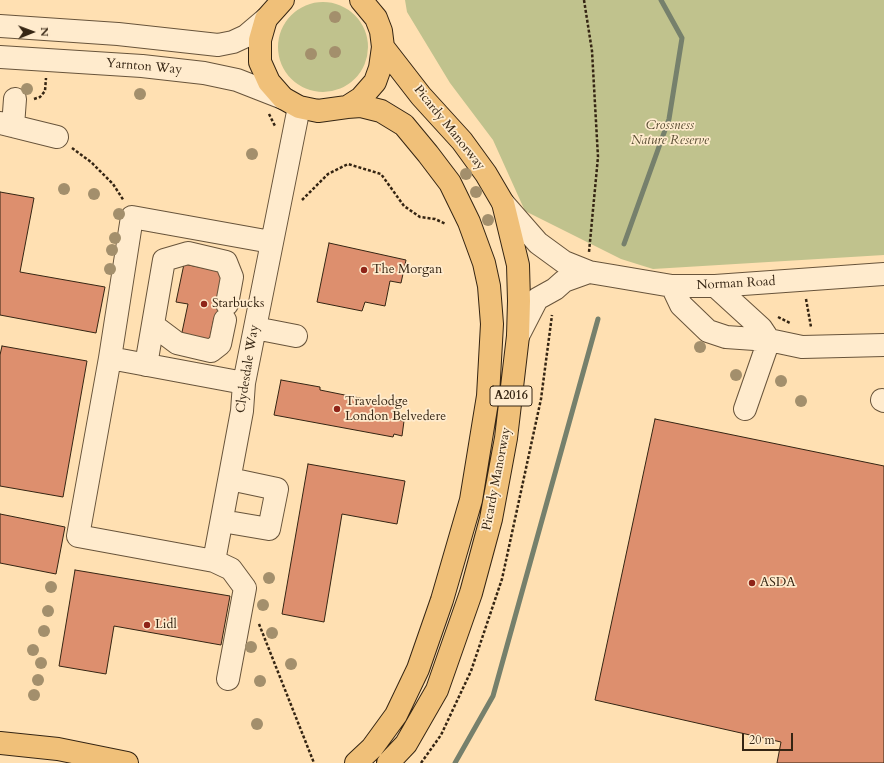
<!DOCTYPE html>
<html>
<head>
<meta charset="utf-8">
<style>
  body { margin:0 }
  #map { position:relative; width:884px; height:763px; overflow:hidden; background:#ffe0b2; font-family:Cardo,serif }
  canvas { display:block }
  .north { position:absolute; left:12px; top:12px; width:40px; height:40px; -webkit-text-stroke:3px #ffebcd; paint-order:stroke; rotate:89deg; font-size:11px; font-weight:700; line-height:16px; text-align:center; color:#352513 }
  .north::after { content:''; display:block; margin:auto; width:14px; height:18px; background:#352513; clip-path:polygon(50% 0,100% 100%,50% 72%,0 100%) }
  .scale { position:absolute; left:742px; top:733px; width:51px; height:18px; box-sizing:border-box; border:2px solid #352513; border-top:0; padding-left:5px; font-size:12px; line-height:14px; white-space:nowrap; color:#352513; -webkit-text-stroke:3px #ffebcd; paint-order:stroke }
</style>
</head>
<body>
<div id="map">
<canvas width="884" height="763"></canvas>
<div class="north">N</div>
<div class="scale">20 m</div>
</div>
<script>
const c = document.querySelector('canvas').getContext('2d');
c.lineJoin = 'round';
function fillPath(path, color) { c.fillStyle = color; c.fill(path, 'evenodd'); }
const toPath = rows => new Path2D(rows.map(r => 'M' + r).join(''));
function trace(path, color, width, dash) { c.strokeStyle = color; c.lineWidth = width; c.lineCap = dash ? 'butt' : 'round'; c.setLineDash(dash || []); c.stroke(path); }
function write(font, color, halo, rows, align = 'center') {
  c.font = font + ' Cardo,serif'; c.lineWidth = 3.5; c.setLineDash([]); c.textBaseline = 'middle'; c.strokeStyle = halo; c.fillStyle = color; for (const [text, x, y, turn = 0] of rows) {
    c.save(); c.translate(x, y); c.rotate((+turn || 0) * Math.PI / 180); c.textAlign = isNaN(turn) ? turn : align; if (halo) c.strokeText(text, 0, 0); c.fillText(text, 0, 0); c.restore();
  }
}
fillPath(toPath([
  [405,0,884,0,884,255,653,269,621,259,525,211,493,140,450,83,407,12],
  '278 47a45 45 0 1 1 90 0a45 45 0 1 1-90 0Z'
]), '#c0c28d');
trace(toPath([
  [624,244,669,119,682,38,661,0],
  [455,763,493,696,598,319]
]), '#76806c', 5);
const building = toPath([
  [0,192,34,198,20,272,105,287,96,333,0,315,0,192],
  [329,243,406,260,401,283,390,281,385,306,365,302,362,311,317,302,329,243],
  [184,264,223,272,229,321,214,318,209,343,181,337,188,304,176,302,184,264],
  [2,346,87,361,63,497,0,486,0,355,2,346],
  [281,380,320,387,320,390,399,406,397,420,404,421,402,436,394,434,393,437,274,415,281,380],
  [655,419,884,466,884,763,777,763,781,742,595,700,655,419],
  [308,464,405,481,397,524,342,514,324,622,282,614,308,464],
  [0,514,65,527,56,574,0,563,0,514],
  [75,570,230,596,221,645,114,626,106,674,59,666,75,570]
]);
fillPath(building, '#dd8f6e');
trace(building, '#352513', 1);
const minor = toPath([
  [0,26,118,34,218,45,233,42,246,36,266,19],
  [0,57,142,66,204,73,237,80,283,98],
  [0,123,57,137],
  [13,126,15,99],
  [503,203,538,243,564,262,589,272,613,276,672,286,715,286,884,274],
  [672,286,681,305,708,331,726,337,769,340,802,347,884,345],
  [715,286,761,328,769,340],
  [153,325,177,343,211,351,220,344,225,320],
  [255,328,296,336],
  [518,336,537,299,555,289,564,281,589,272],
  [110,358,78,536,214,561,231,569,245,588,228,679],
  [146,365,164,260,188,253,226,262,232,277,227,304],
  [244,383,110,358,132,217,271,242],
  [882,400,884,401],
  [745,409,769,340],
  [222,521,269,529,277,489,230,479],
  [214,561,242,411,244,383,299,107]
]);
const major = toPath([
  [283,0,266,19,260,40,260,62,269,82,283,98,299,107,318,111,347,107,361,98,375,82,380,68,383,47,381,31,376,18,361,0],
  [383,47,421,96,462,141,486,174,503,203,518,265,519,301,518,336,506,438,491,519,471,593,437,690,406,744,388,763],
  [347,107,361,106,381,111,404,125,428,154,450,183,469,222,484,263,489,286,492,324,488,396,471,500,442,600,418,669,396,715,372,748,356,763],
  [0,743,58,749,127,763]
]);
trace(minor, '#68543b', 24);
trace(major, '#352513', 24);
trace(toPath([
  [584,0,592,51,598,157,589,252],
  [34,99,40,97,45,91,46,78],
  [269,114,275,126],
  [72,148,91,162,113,184,124,201],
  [302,200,328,174,348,164,381,174,404,206,420,217,435,219,446,224],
  [806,299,811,327],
  [778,317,790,323],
  [259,624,314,763],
  [421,763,441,735,471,671,502,579,541,399,552,315]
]), '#352513', 2.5, [3, 2]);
trace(minor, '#ffebcd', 22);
trace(major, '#f0c079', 22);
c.fillStyle = '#a38f6c';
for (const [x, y] of [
  [335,17],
  [335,52],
  [311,54],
  [27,89],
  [140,94],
  [252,154],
  [466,174],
  [64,189],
  [476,192],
  [94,194],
  [119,214],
  [488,220],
  [115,238],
  [112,250],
  [110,269],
  [700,347],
  [736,375],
  [781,381],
  [801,401],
  [269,578],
  [51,587],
  [263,605],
  [48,611],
  [44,631],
  [272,633],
  [251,647],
  [33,650],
  [41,663],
  [291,664],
  [38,680],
  [260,681],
  [34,695],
  [257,724]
]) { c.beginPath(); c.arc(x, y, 6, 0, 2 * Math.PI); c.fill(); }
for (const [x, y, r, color] of [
  [364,270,4,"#8f2418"],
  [204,304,4,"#8f2418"],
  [337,409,4,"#8f2418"],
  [752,583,4,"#8f2418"],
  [147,625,4,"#8f2418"]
]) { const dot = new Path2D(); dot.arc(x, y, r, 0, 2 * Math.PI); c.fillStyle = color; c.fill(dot); trace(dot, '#ffebcd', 1.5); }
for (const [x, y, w] of [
  [511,396,42]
]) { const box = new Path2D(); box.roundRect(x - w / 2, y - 10, w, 20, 3); c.fillStyle = '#ffebcd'; c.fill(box); trace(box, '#352513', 1); }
write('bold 12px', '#352513', null, [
  ["A2016",511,396]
]);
write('13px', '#352513', '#ffebcd', [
  ["Yarnton Way",144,67,5],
  ["Picardy Manorway",449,128,51],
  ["Norman Road",736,284,-3],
  ["Clydesdale Way",248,369,-81],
  ["Picardy Manorway",497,479,-79]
]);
write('italic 13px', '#584c32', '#ffebcd', [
  ["Crossness",670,126],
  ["Nature Reserve",670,141]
]);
write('13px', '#352513', '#ffebcd', [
  ["The Morgan",372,270],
  ["Starbucks",212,304],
  ["Travelodge",345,402],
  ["London Belvedere",345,417],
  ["ASDA",760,583],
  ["Lidl",155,625]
], 'left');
</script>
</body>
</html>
